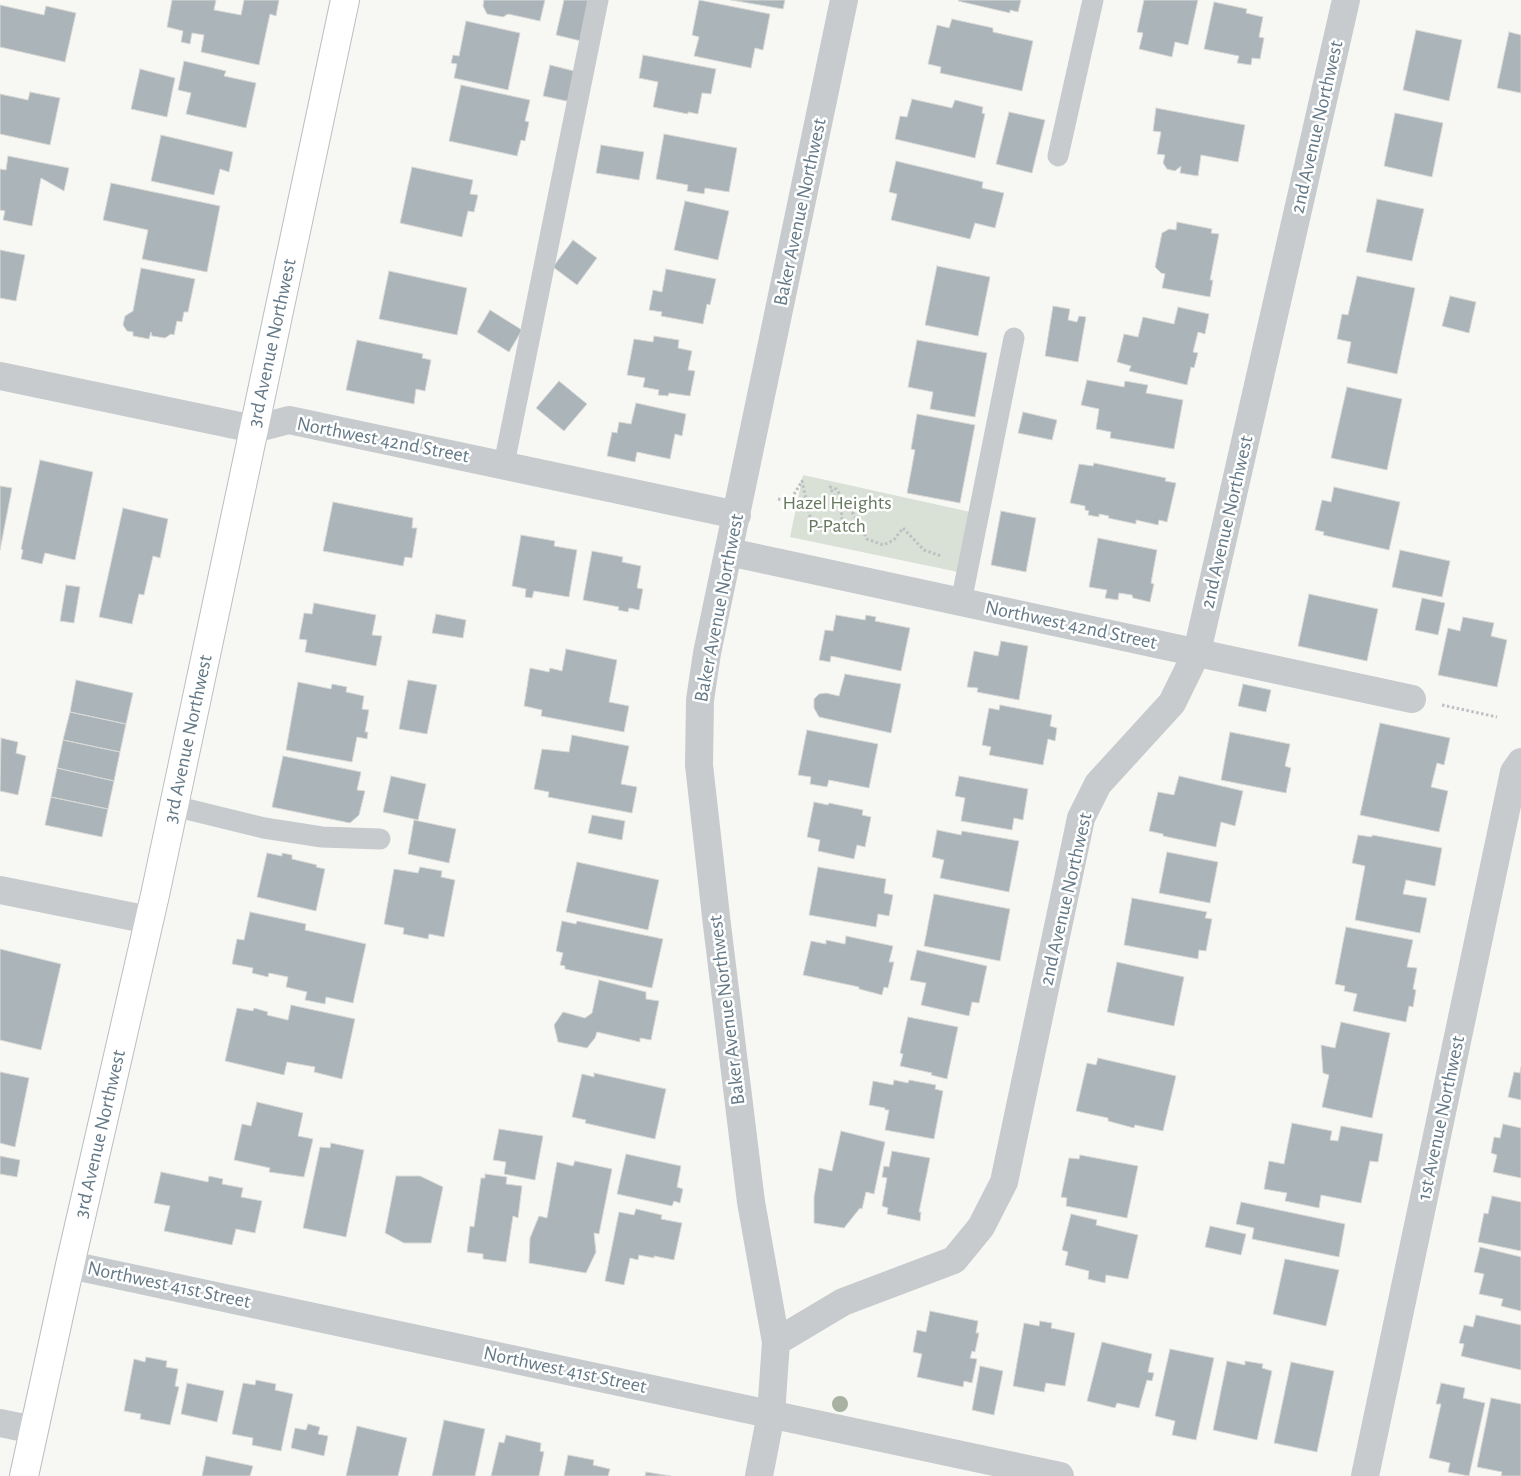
<!DOCTYPE html>
<html>
<head>
<meta charset="utf-8">
<style>
  body { margin:0 }
  canvas { display:block; background:#f7f7f4 }
</style>
</head>
<body>
<canvas width="1521" height="1476"></canvas>
<script>
const c = document.querySelector('canvas').getContext('2d');
c.lineJoin = 'round';
function fillPath(path, color) { c.fillStyle = color; c.fill(path, 'evenodd'); }
const toPath = rows => new Path2D(rows.map(r => 'M' + r).join(''));
function trace(path, color, width, dash) { c.strokeStyle = color; c.lineWidth = width; c.lineCap = dash ? 'butt' : 'round'; c.setLineDash(dash || []); c.stroke(path); }
function write(font, color, halo, rows, align = 'center') {
  c.font = font + ' "Alegreya Sans",sans-serif'; c.lineWidth = 5; c.setLineDash([]); c.textBaseline = 'middle'; c.strokeStyle = halo; c.fillStyle = color; for (const [text, x, y, turn = 0] of rows) {
    c.save(); c.translate(x, y); c.rotate((+turn || 0) * Math.PI / 180); c.textAlign = isNaN(turn) ? turn : align; if (halo) c.strokeText(text, 0, 0); c.fillText(text, 0, 0); c.restore();
  }
}
fillPath(toPath([
  [803,475,975,513,963,573,790,537]
]), '#d9e0d5');
const building = toPath([
  [172,0,216,0,214,10,241,15,244,0,279,0,276,16,270,14,259,65,201,52,204,35,192,33,190,44,181,42,183,31,167,27,172,0],
  [484,0,545,0,540,21,508,14,503,17,487,14,483,6,484,0],
  [564,0,588,0,585,42,556,35,564,0],
  [699,0,770,14,763,50,755,48,751,68,694,56,699,37,692,35,699,0],
  [731,0,785,0,783,9,731,0],
  [959,0,1021,0,1018,12,1010,10,1010,13,958,1,959,0],
  [1144,0,1198,0,1188,45,1175,42,1172,57,1139,49,1143,33,1137,32,1144,0],
  [1214,2,1247,9,1246,13,1263,17,1259,37,1264,38,1260,59,1252,58,1251,65,1237,63,1239,56,1204,49,1214,2],
  [0,5,44,15,46,6,76,13,65,62,0,47,0,5],
  [952,19,993,28,993,32,1033,41,1022,91,940,73,941,67,928,64,937,25,949,28,952,19],
  [466,21,520,33,508,90,454,78,457,64,451,63,453,55,459,56,466,21],
  [1416,30,1462,40,1449,101,1403,90,1416,30],
  [1509,32,1521,35,1521,93,1497,88,1509,32],
  [643,55,716,69,711,94,702,93,698,114,688,112,688,114,653,107,658,82,639,78,643,55],
  [184,61,226,71,224,76,256,83,246,128,186,114,191,93,178,90,184,61],
  [550,65,578,72,571,102,543,96,550,65],
  [140,69,175,78,167,117,131,109,140,69],
  [461,85,530,100,525,121,529,122,525,141,521,140,517,156,449,141,461,85],
  [30,92,60,98,50,145,0,134,0,94,28,100,30,92],
  [912,99,952,108,955,100,983,107,982,113,985,114,975,158,895,139,900,116,907,117,912,99],
  [1156,108,1245,125,1238,162,1201,155,1198,176,1180,173,1181,166,1175,171,1167,169,1163,163,1165,155,1157,154,1161,132,1153,131,1156,108],
  [1009,112,1045,120,1032,173,996,164,1009,112],
  [1395,113,1443,123,1432,177,1384,166,1395,113],
  [664,134,737,148,729,192,705,188,704,194,687,191,688,185,656,179,664,134],
  [161,135,233,152,229,172,220,169,214,195,151,181,161,135],
  [601,145,644,152,639,180,596,173,601,145],
  [8,156,69,168,64,191,41,178,32,226,3,220,5,211,0,210,0,169,6,170,8,156],
  [896,161,983,182,982,188,1004,193,995,228,975,223,970,239,891,220,897,194,889,192,896,161],
  [412,167,473,180,470,194,478,195,474,212,468,211,462,237,400,223,412,167],
  [111,183,220,206,207,272,142,259,148,230,103,220,111,183],
  [1377,199,1424,209,1412,261,1366,252,1377,199],
  [685,201,729,211,718,260,674,250,685,201],
  [1177,222,1212,229,1211,233,1219,234,1210,280,1213,280,1210,297,1162,288,1165,274,1161,273,1155,267,1162,233,1169,229,1176,230,1177,222],
  [573,240,597,258,577,285,553,267,573,240],
  [0,250,25,255,16,301,0,298,0,250],
  [937,266,990,277,978,336,925,325,937,266],
  [141,268,195,279,188,312,184,312,182,322,177,321,174,335,171,334,165,338,152,336,151,332,149,339,133,336,133,332,127,331,123,325,125,316,133,311,141,268],
  [666,269,716,279,710,305,707,304,703,324,661,316,662,312,649,310,653,290,662,292,666,269],
  [389,271,467,288,457,335,379,319,389,271],
  [1357,276,1415,288,1397,374,1347,363,1351,342,1337,339,1342,314,1348,315,1357,276],
  [1450,296,1476,302,1469,333,1442,326,1450,296],
  [1053,306,1070,309,1068,320,1077,322,1079,316,1086,317,1078,362,1045,356,1053,306],
  [1178,307,1209,314,1205,334,1198,332,1193,352,1198,353,1194,368,1191,367,1187,385,1129,371,1131,366,1117,362,1124,334,1138,337,1143,317,1174,324,1178,307],
  [490,310,522,330,509,352,477,332,490,310],
  [654,336,679,340,678,348,692,351,688,370,695,371,690,396,669,393,668,396,658,395,659,390,643,387,645,378,627,375,634,339,653,342,654,336],
  [357,340,423,354,422,358,431,360,425,391,416,389,414,404,346,390,357,340],
  [917,340,987,353,975,417,930,409,933,392,908,387,917,340],
  [1087,380,1124,387,1125,381,1148,385,1146,393,1183,400,1174,449,1110,438,1111,432,1096,429,1099,409,1081,405,1087,380],
  [559,381,587,404,564,431,536,408,559,381],
  [1347,387,1402,399,1387,470,1331,458,1347,387],
  [636,403,686,414,682,436,675,434,670,459,637,452,635,462,607,456,612,432,617,433,619,422,631,424,636,403],
  [1023,412,1057,420,1052,440,1018,433,1023,412],
  [917,414,975,425,960,503,907,493,915,450,911,449,917,414],
  [40,460,93,472,75,560,45,553,42,564,21,559,23,550,21,549,40,460],
  [1094,463,1166,478,1165,481,1176,483,1167,522,1159,520,1158,525,1136,520,1136,524,1108,518,1109,516,1099,514,1099,517,1088,515,1089,511,1085,510,1085,506,1070,503,1079,464,1093,466,1094,463],
  [0,486,12,488,0,550,0,486],
  [1334,487,1400,502,1389,550,1323,535,1324,532,1315,530,1322,500,1331,502,1334,487],
  [333,502,413,518,412,528,417,528,412,558,405,557,403,566,323,551,333,502],
  [123,508,168,519,160,558,153,556,144,595,139,594,132,624,99,617,123,508],
  [1001,511,1036,518,1026,572,991,565,1001,511],
  [521,535,555,541,554,546,577,550,569,597,534,591,532,598,525,597,526,589,512,586,521,535],
  [1098,538,1157,550,1151,583,1154,584,1150,602,1133,598,1132,595,1119,593,1118,600,1105,598,1107,590,1089,587,1098,538],
  [1400,550,1450,561,1442,597,1392,587,1400,550],
  [592,551,623,557,622,562,641,566,637,588,643,589,639,610,629,608,628,612,618,610,619,607,583,600,592,551],
  [66,585,80,587,74,623,60,621,66,585],
  [1309,594,1378,609,1367,661,1298,646,1309,594],
  [1422,598,1445,603,1438,635,1415,630,1422,598],
  [314,603,376,615,372,635,382,636,376,666,305,652,307,640,299,639,304,613,312,614,314,603],
  [436,614,466,620,463,638,432,633,436,614],
  [836,615,865,620,866,615,876,617,875,621,910,628,901,671,831,656,830,662,819,660,825,630,833,631,836,615],
  [1463,617,1494,623,1491,636,1507,640,1497,687,1438,675,1448,628,1460,631,1463,617],
  [1001,641,1028,646,1019,700,977,692,978,688,967,687,974,651,998,656,1001,641],
  [566,649,617,660,609,702,629,706,624,732,541,716,542,710,524,706,530,668,549,672,550,668,562,671,566,649],
  [845,674,901,684,891,733,819,717,814,708,814,699,819,694,826,693,839,696,845,674],
  [76,680,133,693,126,724,70,712,76,680],
  [408,680,437,685,427,734,399,729,408,680],
  [298,682,331,689,332,684,347,687,346,692,364,696,362,709,369,710,365,732,368,732,367,739,357,737,352,762,286,750,298,682],
  [1243,684,1271,690,1266,712,1238,706,1243,684],
  [1000,705,1052,715,1050,726,1057,728,1055,741,1048,739,1043,765,989,755,991,747,982,745,989,708,999,710,1000,705],
  [70,712,126,724,120,752,63,740,70,712],
  [1380,723,1450,738,1444,765,1437,763,1431,787,1448,791,1439,832,1360,815,1380,723],
  [807,730,878,744,869,788,829,780,827,787,810,784,811,777,798,775,807,730],
  [1230,732,1290,744,1285,766,1291,768,1286,793,1221,780,1230,732],
  [572,735,629,746,621,784,637,787,632,813,548,797,549,792,534,789,542,749,569,752,572,735],
  [1,738,18,742,16,753,26,756,18,795,0,791,1,738],
  [63,740,120,752,114,781,57,768,63,740],
  [283,756,361,772,357,790,365,791,359,815,350,823,272,807,283,756],
  [57,768,114,781,108,809,51,797,57,768],
  [391,776,426,784,418,820,383,812,391,776],
  [959,776,1028,789,1023,820,1014,818,1012,830,961,821,965,798,955,796,959,776],
  [1179,776,1243,791,1235,826,1221,822,1216,847,1163,836,1163,834,1149,831,1158,792,1174,795,1179,776],
  [51,797,108,809,102,837,45,825,51,797],
  [814,802,828,805,829,803,863,810,862,815,871,817,865,847,857,845,854,859,818,851,820,840,807,837,814,802],
  [592,815,625,821,622,840,588,833,592,815],
  [414,820,456,829,449,863,408,854,414,820],
  [937,830,961,835,962,831,1019,841,1009,892,940,878,944,860,932,857,937,830],
  [1358,835,1372,837,1372,835,1442,848,1435,886,1406,880,1403,894,1427,898,1420,933,1355,920,1365,866,1352,863,1358,835],
  [1167,852,1218,862,1210,903,1159,893,1167,852],
  [267,853,282,856,282,853,292,855,292,859,317,865,316,867,325,869,316,911,257,897,267,853],
  [577,862,659,880,648,930,566,912,577,862],
  [420,867,442,871,441,877,455,880,444,937,429,934,428,939,403,934,404,928,384,924,394,869,418,873,420,867],
  [818,867,886,879,884,893,893,895,889,916,878,914,876,927,809,915,818,867],
  [934,894,1010,909,1000,961,924,946,934,894],
  [1132,898,1207,912,1205,918,1212,919,1206,951,1199,950,1198,959,1124,945,1132,898],
  [250,912,306,924,305,930,366,944,353,1003,326,997,325,1004,305,1000,307,992,286,987,288,977,269,973,268,977,252,973,253,968,232,964,237,939,244,940,250,912],
  [562,921,576,924,577,921,663,939,652,988,565,969,565,966,560,965,563,953,556,951,562,921],
  [1346,927,1413,940,1407,967,1417,968,1413,989,1416,990,1413,1007,1409,1006,1406,1022,1353,1011,1357,994,1344,991,1345,986,1335,984,1346,927],
  [846,936,893,946,889,962,894,962,888,988,884,987,882,995,859,989,859,987,803,975,811,941,826,944,826,940,845,944,846,936],
  [0,949,61,964,41,1050,0,1040,0,949],
  [917,950,987,966,979,1003,972,1002,969,1016,921,1005,926,983,910,980,917,950],
  [1117,962,1184,977,1174,1026,1107,1012,1117,962],
  [599,980,646,992,646,999,659,1001,651,1040,640,1038,640,1042,597,1032,595,1038,587,1048,558,1042,554,1025,563,1012,585,1018,592,1013,599,980],
  [291,1005,355,1019,342,1079,314,1072,315,1067,287,1062,284,1075,225,1061,237,1008,253,1011,254,1008,268,1012,267,1015,288,1020,291,1005],
  [908,1017,958,1027,947,1079,931,1075,932,1073,900,1066,903,1054,900,1053,908,1017],
  [1341,1022,1390,1033,1372,1118,1322,1107,1329,1075,1323,1073,1321,1045,1335,1048,1341,1022],
  [1098,1058,1176,1076,1163,1131,1135,1125,1134,1128,1108,1121,1108,1118,1076,1111,1087,1063,1096,1065,1098,1058],
  [1521,1067,1521,1100,1508,1097,1514,1072,1520,1073,1521,1067],
  [0,1072,29,1078,15,1147,0,1143,0,1072],
  [594,1073,666,1089,655,1139,585,1123,586,1120,572,1117,582,1074,594,1077,594,1073],
  [894,1080,908,1083,909,1080,936,1085,935,1089,943,1091,934,1139,885,1130,889,1110,885,1110,885,1108,869,1105,873,1081,893,1085,894,1080],
  [257,1102,303,1113,298,1136,313,1139,304,1177,269,1172,270,1168,234,1160,242,1124,251,1126,257,1102],
  [1292,1123,1332,1131,1330,1140,1338,1141,1341,1126,1383,1134,1378,1162,1370,1161,1361,1203,1321,1195,1319,1208,1285,1201,1287,1193,1264,1189,1269,1161,1284,1164,1292,1123],
  [1503,1124,1521,1128,1521,1178,1493,1172,1497,1155,1491,1153,1494,1137,1500,1138,1503,1124],
  [499,1129,543,1136,535,1180,504,1174,506,1162,493,1160,499,1129],
  [841,1131,885,1142,874,1194,866,1192,862,1209,860,1208,844,1228,814,1223,814,1197,819,1168,832,1171,841,1131],
  [331,1143,364,1150,346,1237,303,1228,320,1147,330,1148,331,1143],
  [892,1151,930,1158,919,1212,921,1212,920,1221,887,1214,888,1208,882,1206,887,1178,882,1177,884,1166,889,1167,892,1151],
  [626,1154,681,1166,677,1187,683,1189,680,1203,674,1201,672,1206,617,1194,626,1154],
  [1080,1155,1138,1166,1127,1218,1066,1206,1067,1198,1061,1197,1069,1158,1079,1159,1080,1155],
  [0,1156,20,1160,17,1177,0,1174,0,1156],
  [575,1161,612,1169,599,1234,594,1233,596,1252,586,1273,529,1263,530,1238,539,1216,547,1218,557,1162,573,1166,575,1161],
  [161,1172,208,1182,209,1176,223,1179,222,1184,243,1188,241,1197,262,1201,255,1233,236,1229,232,1245,164,1231,170,1206,154,1203,161,1172],
  [485,1174,507,1177,506,1184,522,1186,518,1218,513,1216,506,1262,483,1259,483,1254,467,1252,470,1226,474,1227,481,1178,485,1178,485,1174],
  [396,1176,420,1176,443,1187,431,1243,404,1243,385,1233,396,1176],
  [1492,1196,1521,1202,1521,1251,1478,1242,1484,1213,1488,1214,1492,1196],
  [1241,1202,1345,1224,1339,1257,1252,1239,1254,1228,1236,1224,1241,1202],
  [636,1209,662,1215,661,1219,682,1223,674,1260,654,1256,654,1258,639,1255,638,1260,630,1258,624,1285,605,1281,619,1212,634,1215,636,1209],
  [1071,1214,1097,1220,1096,1225,1138,1235,1128,1279,1106,1275,1105,1283,1088,1279,1089,1271,1065,1265,1068,1252,1062,1250,1071,1214],
  [1210,1226,1246,1234,1241,1255,1205,1247,1210,1226],
  [1480,1247,1521,1257,1521,1311,1501,1306,1503,1299,1479,1294,1484,1274,1474,1272,1480,1247],
  [1285,1259,1339,1270,1326,1326,1273,1314,1285,1259],
  [930,1311,978,1321,976,1333,979,1333,975,1352,972,1351,970,1358,977,1359,972,1383,964,1381,963,1387,917,1377,922,1354,913,1352,917,1330,926,1332,930,1311],
  [1476,1315,1521,1325,1521,1370,1461,1356,1464,1344,1459,1343,1464,1325,1473,1327,1476,1315],
  [1040,1321,1052,1323,1051,1328,1075,1333,1065,1386,1046,1383,1044,1392,1013,1386,1024,1323,1039,1326,1040,1321],
  [1102,1342,1152,1354,1148,1372,1154,1373,1152,1381,1147,1380,1139,1408,1117,1403,1115,1408,1087,1401,1102,1342],
  [1170,1349,1214,1358,1196,1440,1172,1435,1175,1421,1155,1416,1170,1349],
  [146,1357,167,1361,166,1367,178,1369,175,1386,179,1387,170,1425,140,1419,141,1414,124,1411,134,1359,145,1362,146,1357],
  [1227,1361,1245,1365,1245,1361,1263,1364,1262,1368,1272,1371,1257,1440,1213,1430,1227,1361],
  [1291,1362,1334,1371,1317,1452,1274,1443,1291,1362],
  [980,1366,1003,1371,994,1415,972,1410,980,1366],
  [256,1380,276,1384,275,1390,293,1394,281,1451,252,1445,253,1438,232,1434,243,1383,255,1385,256,1380],
  [187,1383,224,1391,217,1422,181,1414,187,1383],
  [1441,1383,1465,1388,1463,1398,1485,1403,1469,1476,1448,1472,1450,1463,1429,1458,1441,1404,1436,1404,1441,1383],
  [1491,1398,1521,1404,1521,1476,1501,1476,1502,1472,1477,1467,1491,1398],
  [444,1420,485,1429,475,1476,432,1476,444,1420],
  [308,1424,320,1427,318,1434,328,1436,324,1456,291,1448,295,1428,306,1430,308,1424],
  [357,1426,407,1438,398,1476,346,1476,357,1426],
  [506,1435,541,1443,540,1451,544,1452,539,1476,491,1476,499,1442,504,1443,506,1435],
  [568,1455,594,1460,593,1465,610,1469,608,1476,564,1476,568,1455],
  [206,1456,253,1466,250,1476,202,1476,206,1456],
  [646,1472,671,1476,645,1476,646,1472]
]);
fillPath(building, '#abb4b9');
trace(building, '#d9d9d6', 1);
const secondary = toPath([
  [24,1476,70,1265,155,895,345,0]
]);
trace(secondary, '#b7bdc1', 30);
trace(toPath([
  [778,499,790,501,802,481,811,521,818,530,832,529,842,518,841,509,830,487,836,489,849,506,867,539,883,545,894,540,903,528,924,550,941,556],
  [1442,705,1497,717]
]), '#bec1c3', 3, [2.5, 2.5]);
trace(toPath([
  [1058,156,1093,0],
  [504,464,598,0],
  [961,602,1014,338],
  [174,806,264,828,322,837,380,839]
]), '#c7cbce', 21);
trace(toPath([
  [0,376,254,429,289,420,737,515],
  [729,552,1412,699],
  [0,890,149,920],
  [70,1265,1060,1476],
  [776,1342,751,1202,717,925,699,765,700,700,707,653,844,0],
  [0,1423,34,1430],
  [759,1476,771,1414,776,1342,843,1302,954,1260,981,1227,1004,1182,1081,818,1098,784,1172,703,1197,652,1346,0],
  [1365,1476,1514,772,1521,762]
]), '#c7cbce', 28);
trace(secondary, '#fff', 28);
c.fillStyle = '#a7b2a2';
for (const [x, y] of [
  [840,1404]
]) { c.beginPath(); c.arc(x, y, 8, 0, 2 * Math.PI); c.fill(); }
write('20px', '#647987', '#fff', [
  ["2nd Avenue Northwest",1317,127,-77],
  ["Baker Avenue Northwest",800,212,-78],
  ["3rd Avenue Northwest",272,343,-78],
  ["Northwest 42nd Street",383,440,11],
  ["2nd Avenue Northwest",1227,522,-77],
  ["Baker Avenue Northwest",719,608,-79],
  ["Northwest 42nd Street",1071,625,12],
  ["3rd Avenue Northwest",188,739,-78],
  ["2nd Avenue Northwest",1066,899,-77],
  ["Baker Avenue Northwest",727,1010,-97],
  ["1st Avenue Northwest",1441,1118,-78],
  ["3rd Avenue Northwest",100,1134,-77],
  ["Northwest 41st Street",169,1285,12],
  ["Northwest 41st Street",565,1370,12]
]);
write('20px', '#66795f', '#fff', [
  ["Hazel Heights",837,503],
  ["P-Patch",837,526]
]);
</script>
</body>
</html>
